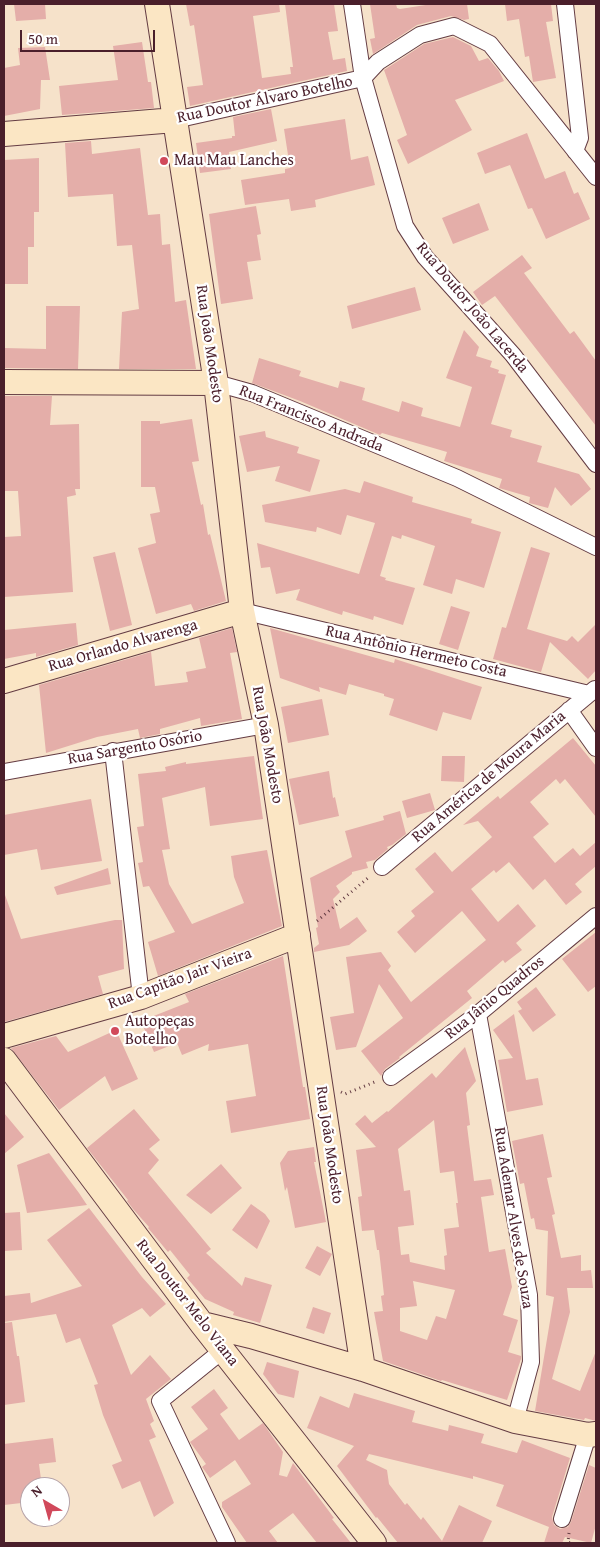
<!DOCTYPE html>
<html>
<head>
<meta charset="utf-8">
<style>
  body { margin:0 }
  #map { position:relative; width:600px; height:1547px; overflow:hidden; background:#f6e2ca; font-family:"Gentium Book Plus",serif }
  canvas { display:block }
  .frame { position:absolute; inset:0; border:5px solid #4a1f2b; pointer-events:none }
  .north { position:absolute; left:20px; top:1477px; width:50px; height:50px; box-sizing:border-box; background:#fff; border:1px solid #b7a5aa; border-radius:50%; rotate:322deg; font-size:14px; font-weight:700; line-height:20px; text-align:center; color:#4a1f2b }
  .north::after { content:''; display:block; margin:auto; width:18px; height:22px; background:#d1495b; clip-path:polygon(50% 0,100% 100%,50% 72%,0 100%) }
  .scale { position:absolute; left:20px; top:30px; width:135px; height:22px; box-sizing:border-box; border:2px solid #4a1f2b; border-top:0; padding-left:6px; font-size:15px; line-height:18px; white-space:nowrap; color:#4a1f2b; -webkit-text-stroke:4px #fff; paint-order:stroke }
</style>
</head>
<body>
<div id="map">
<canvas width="600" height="1547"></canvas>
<div class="frame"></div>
<div class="north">N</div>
<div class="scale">50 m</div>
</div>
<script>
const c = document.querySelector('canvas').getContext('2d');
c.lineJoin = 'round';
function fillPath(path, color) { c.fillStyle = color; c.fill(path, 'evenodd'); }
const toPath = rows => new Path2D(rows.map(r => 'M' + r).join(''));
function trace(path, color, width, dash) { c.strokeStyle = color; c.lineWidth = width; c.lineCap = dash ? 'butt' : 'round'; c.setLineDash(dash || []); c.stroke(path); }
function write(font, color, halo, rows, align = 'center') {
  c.font = font + ' "Gentium Book Plus",serif'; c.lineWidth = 4.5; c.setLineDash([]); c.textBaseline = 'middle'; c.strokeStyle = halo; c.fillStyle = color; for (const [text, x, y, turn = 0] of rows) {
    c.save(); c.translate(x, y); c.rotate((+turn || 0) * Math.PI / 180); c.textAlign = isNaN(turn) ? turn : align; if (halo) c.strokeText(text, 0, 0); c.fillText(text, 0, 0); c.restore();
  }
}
fillPath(toPath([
  [14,4,45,4,46,19,16,21],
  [186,4,279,4,280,12,253,16,262,78,291,74,290,67,293,67,285,4,334,4,338,31,328,32,333,60,345,58,347,71,190,106,187,87,203,85,194,25,190,26],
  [370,4,396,4,397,8,400,9,432,4,467,4,469,19,464,20,451,16,417,25,373,54,370,39,375,38],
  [505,4,551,4,553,21,546,22,556,78,533,82,529,56,525,57,519,19,507,21],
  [453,37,471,46,479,61,488,58,499,71,504,81,455,100,472,130,408,164,397,140,407,135,384,70,424,44],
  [142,42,148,82,151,82,154,108,62,115,59,86,118,80,113,46],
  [45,47,50,80,41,80,40,109,4,116,4,68,20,65,18,48],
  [271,109,277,141,229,152,231,169,200,173,196,143,232,138,232,136,235,136,233,117],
  [345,119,351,160,368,156,375,185,315,200,316,207,291,211,289,199,245,205,241,180,285,173,285,169,290,168,284,129],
  [527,133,545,179,565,171,574,194,578,192,590,219,546,239,532,208,528,209,510,165,485,174,477,153],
  [91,141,92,154,140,148,148,215,160,214,162,245,170,244,175,302,186,300,196,369,119,369,122,312,139,309,132,245,117,246,113,194,68,197,65,143],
  [39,158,39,212,34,212,34,247,28,247,28,284,4,284,4,160],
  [479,203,489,230,453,244,442,218],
  [256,206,261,234,257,235,261,260,247,262,253,299,221,304,209,214],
  [522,255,532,268,524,273,570,334,574,331,596,361,596,426,495,296,482,305,473,292],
  [415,287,421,310,352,329,347,306],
  [46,306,80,306,78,369,4,368,4,348,46,349],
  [464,330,479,347,476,356,492,361,490,367,499,370,498,373,506,375,491,424,512,430,510,437,542,446,537,462,579,474,591,489,571,506,555,487,548,508,529,503,530,497,499,488,502,479,444,461,447,452,382,433,380,435,300,401,252,383,259,358,301,371,299,376,338,388,340,381,365,388,362,400,399,412,402,401,423,408,421,416,460,427,472,387,446,378],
  [4,396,52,396,50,425,79,424,80,489,75,489,76,495,67,497,73,592,4,597,4,537,21,536,18,491,4,491],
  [192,419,199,461,192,462,201,505,203,504,208,535,210,534,226,601,194,611,191,604,156,614,138,548,156,543,150,514,160,512,155,487,141,487,141,421,160,421,160,424],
  [265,431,266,437,299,447,297,453,320,460,310,492,275,481,280,466,247,472,239,436],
  [364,481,413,497,412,502,472,519,471,523,501,532,484,588,456,579,452,594,423,585,435,546,402,535,401,539,392,536,380,576,386,578,385,580,415,588,403,625,374,616,373,620,343,611,342,615,296,600,300,589,276,594,270,567,261,568,257,543,359,574,375,523,347,515,341,535,317,527,316,532,265,522,262,505,345,489,360,493],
  [531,547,550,553,527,629,567,641,572,636,578,642,596,624,596,670,588,679,550,642,541,672,493,659,502,627,506,628],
  [115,552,132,625,110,631,93,557],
  [451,606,470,612,458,650,439,644],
  [76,623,78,645,36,657,36,653,4,659,4,630],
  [232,628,237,652,230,653,242,719,201,726,200,718,160,729,160,734,140,738,138,729,97,737,46,753,39,685,151,652,155,686,188,682,186,672,206,668,199,638],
  [270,628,394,663,395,659,482,687,471,720,443,712,437,731,389,715,394,699,384,696,384,694,349,684,346,695,319,687,320,692,280,678],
  [322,699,329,735,288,743,281,707],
  [573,738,596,766,596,817,565,779,560,784,556,779,530,802,549,824,533,837,555,863,573,848,580,856,596,842,596,866,575,884,582,892,566,905,545,879,533,890,509,862,496,873,494,870,471,889,498,922,518,904,536,926,516,943,522,950,505,963,503,960,467,991,472,998,399,1057,400,1058,385,1069,381,1076,361,1051,403,1018,379,984,356,1047,336,1050,330,1017,354,1013,346,957,381,952,391,966,388,970,411,1002,486,940,462,911,415,953,397,932,415,916,411,911,434,892,415,869,435,852,452,872,492,837,478,821,463,825,498,796,500,799],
  [254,756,263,819,210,826,205,787,162,798,170,849,162,850,169,884,192,924,244,903,234,877,231,856,267,850,282,926,158,976,148,942,175,932,149,886,143,887,138,863,143,862,137,827,144,826,138,774,166,771,165,767,186,762,186,764],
  [442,756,465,756,464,782,441,781],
  [329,771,333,798,335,797,339,816,299,825,289,779],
  [430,793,435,810,407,818,402,801],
  [91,799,102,861,41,870,37,849,4,855,4,815],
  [400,811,406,834,392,845,387,847,388,849,375,860,366,862,368,868,352,872,352,874,336,886,340,892,333,899,340,929,357,917,367,931,349,945,314,952,314,948,319,944,316,928,318,927,310,878,352,857,345,831,384,820,383,816],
  [108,868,111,884,57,895,54,887],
  [4,895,5,895,21,939,115,920,122,920,124,969,98,976,103,994,4,1022],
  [596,932,596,986,588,992,562,959],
  [283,956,303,1087,305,1087,310,1119,231,1133,226,1101,256,1096,248,1044,208,1051,209,1044,182,1055,177,1043,154,1052,141,1021,189,1002,185,994],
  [536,987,556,1015,533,1032,518,1011,522,1009,517,1002],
  [514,1014,526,1080,538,1078,543,1105,507,1112,498,1060,513,1058,493,1030],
  [116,1030,138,1079,112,1091,105,1076,59,1110,11,1048,56,1036,68,1052],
  [465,1047,476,1081,466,1093,470,1125,467,1126,474,1181,491,1179,494,1195,481,1197,489,1252,505,1249,512,1287,503,1315,518,1320,508,1352,521,1356,521,1359,507,1400,442,1380,441,1381,383,1361,374,1312,383,1311,381,1296,384,1295,379,1250,377,1250,374,1230,362,1231,358,1197,362,1196,356,1150,376,1147,355,1124,365,1115,372,1123,387,1111,388,1112,432,1073,436,1078],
  [434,1120,440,1173,454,1171,458,1203,456,1203,459,1227,444,1229,447,1255,444,1256,445,1270,410,1262,409,1254,401,1255,398,1227,414,1225,410,1190,404,1191,398,1149],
  [413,1281,455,1290,446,1319,436,1316,427,1340,400,1331,400,1308,417,1306],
  [134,1109,160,1140,149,1149,159,1160,148,1173,211,1249,206,1253,242,1286,245,1277,272,1285,260,1323,233,1315,234,1312,205,1299,187,1278,190,1275,170,1250,168,1252,148,1228,149,1227,133,1209,127,1201,128,1200,87,1148],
  [4,1113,24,1137,4,1154],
  [543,1134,552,1177,547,1178,555,1214,552,1215,561,1258,581,1255,581,1271,591,1270,593,1288,567,1288,570,1312,552,1379,580,1391,596,1351,596,1421,585,1418,584,1420,535,1411,554,1297,546,1295,548,1231,536,1229,534,1218,531,1219,524,1183,520,1184,512,1141],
  [314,1147,316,1162,314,1162,326,1222,295,1228,287,1187,285,1191,280,1163,288,1151],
  [49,1153,79,1193,87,1205,27,1213,17,1165],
  [221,1164,242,1188,211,1214,186,1195],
  [251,1204,265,1214,270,1221,257,1249,232,1230],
  [89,1208,142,1277,166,1304,150,1317,142,1308,112,1325,131,1375,150,1355,171,1379,146,1399,154,1421,150,1424,156,1437,149,1440,174,1503,154,1517,140,1481,122,1489,112,1465,122,1461,103,1415,94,1385,98,1384,80,1338,66,1343,56,1314,4,1322,4,1296,30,1293,31,1303,82,1286,47,1240],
  [20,1212,22,1250,4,1251,4,1213],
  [317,1246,332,1254,320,1276,305,1268],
  [313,1307,331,1313,324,1334,306,1328],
  [12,1322,17,1356,19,1356,25,1402,4,1405,4,1323],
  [267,1362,299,1371,294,1398,278,1394,263,1374],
  [214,1389,228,1408,220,1414,239,1440,263,1423,283,1452,279,1475,287,1477,293,1463,334,1518,332,1519,351,1543,317,1543,293,1513,269,1531,278,1543,247,1543,222,1507,222,1502,251,1484,235,1460,210,1478,202,1467,206,1464,190,1442,208,1429,191,1407],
  [354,1393,415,1411,412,1422,448,1431,449,1425,484,1434,481,1443,517,1453,522,1440,570,1458,552,1517,554,1525,560,1529,568,1527,571,1522,589,1465,596,1468,596,1525,591,1543,565,1537,562,1543,544,1543,549,1527,496,1506,504,1485,473,1476,473,1479,369,1454,366,1460,387,1470,389,1484,405,1505,407,1503,421,1520,423,1517,442,1541,459,1505,492,1521,482,1543,398,1543,377,1517,376,1518,337,1466,354,1446,307,1428,320,1396,349,1408],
  [53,1438,56,1462,39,1464,42,1487,30,1487,30,1502,4,1505,4,1444]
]), '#e4aea9');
const street = toPath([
  [352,4,363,78,405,226,425,257,513,355,596,464],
  [565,4,580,138,575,151],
  [175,120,363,78,378,62,420,35,454,26,490,44,596,177],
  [216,383,252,393,457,478,596,547],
  [242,611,589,694],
  [569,710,596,748],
  [113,751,141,997],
  [4,772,266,725],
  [382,867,595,689],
  [478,1014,529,1295,531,1362,515,1421],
  [391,1077,478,1014,596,916],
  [223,1350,160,1401,227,1543],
  [562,1519,588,1435]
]);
const secondary = toPath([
  [157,4,216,383,242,611,266,725,363,1369],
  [4,134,175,120],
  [4,382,216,383],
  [4,681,242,611],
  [4,1036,141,997,298,935],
  [4,1060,202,1324,374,1543],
  [202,1324,251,1336,363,1369,515,1421,588,1435,596,1434]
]);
trace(street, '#643c43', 18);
trace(secondary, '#643c43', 26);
trace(toPath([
  [317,921,369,877],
  [341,1092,345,1094,377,1081],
  [569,1533,568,1542,571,1543]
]), '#643c43', 3, [1, 4]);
trace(street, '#fff', 16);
trace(secondary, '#fbe6c4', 24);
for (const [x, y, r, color] of [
  [164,161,5,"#d1495b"],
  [115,1031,5,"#d1495b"]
]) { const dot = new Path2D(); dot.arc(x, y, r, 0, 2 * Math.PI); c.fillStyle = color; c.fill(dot); trace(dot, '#fff', 2); }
write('16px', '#4a1f2b', '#fff', [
  ["Rua Doutor Álvaro Botelho",265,100,-12],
  ["Rua Doutor João Lacerda",472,308,50],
  ["Rua João Modesto",209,344,82],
  ["Rua Francisco Andrada",311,419,22],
  ["Rua Orlando Alvarenga",123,646,-16],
  ["Rua Antônio Hermeto Costa",416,652,13],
  ["Rua João Modesto",267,745,80],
  ["Rua Sargento Osório",135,748,-10],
  ["Rua América de Moura Maria",489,777,-40],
  ["Rua Capitão Jair Vieira",180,979,-20],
  ["Rua Jânio Quadros",495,998,-39],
  ["Rua João Modesto",329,1145,82],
  ["Rua Ademar Alves de Souza",513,1218,81],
  ["Rua Doutor Melo Viana",187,1303,52]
]);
write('16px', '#4a1f2b', '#fff', [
  ["Mau Mau Lanches",174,161],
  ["Autopeças",125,1022],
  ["Botelho",125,1040]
], 'left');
</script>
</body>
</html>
